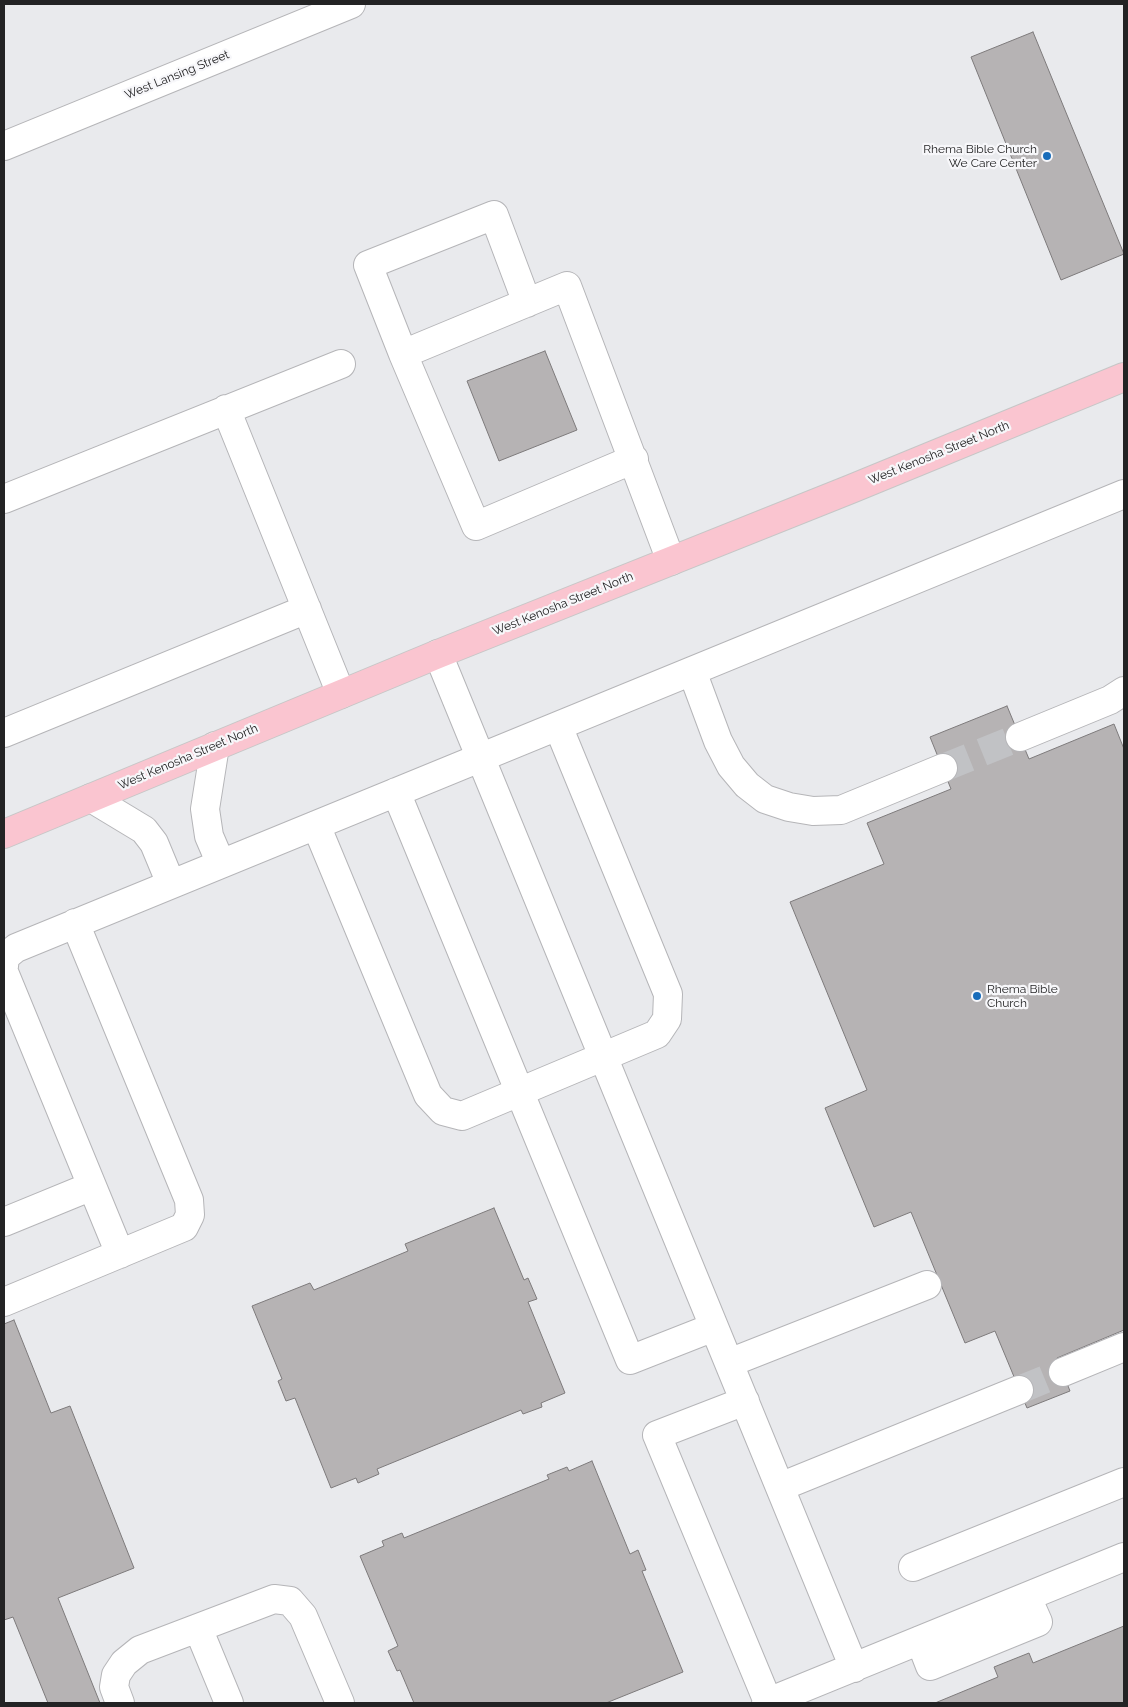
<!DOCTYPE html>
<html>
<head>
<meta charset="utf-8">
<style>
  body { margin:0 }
  #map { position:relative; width:1128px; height:1707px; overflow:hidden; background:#e9eaed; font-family:Raleway,sans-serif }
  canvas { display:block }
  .frame { position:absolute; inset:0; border:5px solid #232324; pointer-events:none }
</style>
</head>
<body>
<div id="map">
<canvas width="1128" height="1707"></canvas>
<div class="frame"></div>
</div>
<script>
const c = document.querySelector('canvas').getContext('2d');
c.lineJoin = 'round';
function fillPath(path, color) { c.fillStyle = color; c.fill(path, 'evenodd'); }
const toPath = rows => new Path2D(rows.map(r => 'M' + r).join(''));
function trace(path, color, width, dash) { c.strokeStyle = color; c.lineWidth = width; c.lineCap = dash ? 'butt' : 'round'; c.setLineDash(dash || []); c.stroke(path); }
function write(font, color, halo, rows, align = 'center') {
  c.font = font + ' Raleway,sans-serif'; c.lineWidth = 4.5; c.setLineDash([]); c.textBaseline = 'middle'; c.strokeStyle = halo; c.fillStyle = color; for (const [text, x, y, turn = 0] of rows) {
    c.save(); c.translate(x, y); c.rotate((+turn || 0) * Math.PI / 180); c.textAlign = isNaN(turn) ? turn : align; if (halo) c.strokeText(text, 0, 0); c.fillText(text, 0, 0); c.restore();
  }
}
const building = toPath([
  [1033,32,1124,254,1061,280,971,57,1033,32],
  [545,351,577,430,499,461,467,381,545,351],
  [1007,706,1029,759,1114,724,1124,749,1124,1330,1057,1358,1070,1391,1027,1408,995,1331,965,1343,911,1212,874,1227,825,1108,867,1090,790,902,884,864,867,823,951,789,930,737,1007,706],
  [494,1208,524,1280,528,1278,537,1299,528,1302,565,1393,541,1403,542,1407,523,1414,521,1410,377,1469,379,1474,358,1483,356,1478,331,1488,295,1398,286,1401,278,1381,282,1379,252,1306,310,1283,314,1290,408,1251,405,1244,494,1208],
  [14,1320,51,1413,70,1406,134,1568,58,1598,100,1703,48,1703,13,1617,4,1620,4,1324,14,1320],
  [592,1461,630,1554,638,1550,646,1570,642,1571,683,1672,606,1703,414,1703,400,1670,397,1671,388,1651,398,1646,360,1556,384,1546,382,1541,402,1533,404,1538,549,1479,547,1475,567,1467,569,1471,592,1461],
  [1124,1626,1124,1703,935,1703,998,1677,994,1667,1029,1653,1033,1663,1124,1626]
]);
fillPath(building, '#b6b3b4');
trace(building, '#7d7a7b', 1);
trace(toPath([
  [943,768,1020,737],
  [1019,1390,1063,1372]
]), '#c1c2c5', 28, [28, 14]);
const minor = toPath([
  [4,146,351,4],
  [527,303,494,215,368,265,403,354,476,526,634,459],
  [403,354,567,286,671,561],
  [226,409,341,694],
  [4,499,341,364],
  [438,654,854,1668],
  [692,671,718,741,731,766,747,785,765,799,789,807,813,811,841,810,943,768],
  [4,733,307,609],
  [1020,737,1110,700,1124,691],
  [215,746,205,809,209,836,221,864],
  [396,792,630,1360,714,1327],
  [91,798,144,830,154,843,171,884],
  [316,825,428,1095,443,1111,462,1116,657,1034,667,1019,668,994,558,726],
  [4,966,5,957,16,948,1124,494],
  [4,972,120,1254],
  [4,1222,92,1186],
  [4,1302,184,1227,190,1215,189,1200,75,923],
  [729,1363,927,1285],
  [1063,1372,1124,1347],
  [745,1401,657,1435,768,1702],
  [780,1487,1019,1390],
  [913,1567,1124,1482],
  [198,1628,229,1703],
  [920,1640,930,1666,1038,1622,1027,1597],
  [120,1703,114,1687,116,1675,124,1663,140,1650,274,1599,290,1601,303,1616,340,1703],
  [766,1703,1124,1557]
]);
const major = toPath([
  [4,834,438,654,851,489,1124,377]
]);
trace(minor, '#b5b5b8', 30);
trace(major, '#c6c6c6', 30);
trace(minor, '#fff', 28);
trace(major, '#fac5d0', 28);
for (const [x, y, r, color] of [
  [1047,156,5,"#186cba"],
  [977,996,5,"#186cba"]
]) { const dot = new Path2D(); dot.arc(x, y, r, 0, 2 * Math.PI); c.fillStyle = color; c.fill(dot); trace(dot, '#f7f7fa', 2); }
write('12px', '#232324', '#f7f7fa', [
  ["West Lansing Street",177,75,-22],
  ["West Kenosha Street North",939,453,-22],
  ["West Kenosha Street North",563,604,-22],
  ["West Kenosha Street North",188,757,-23]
]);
write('12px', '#232324', '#f7f7fa', [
  ["Rhema Bible Church",1037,149],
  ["We Care Center",1037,163],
  ["Rhema Bible",987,989,"left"],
  ["Church",987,1003,"left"]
], 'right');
</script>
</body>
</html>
